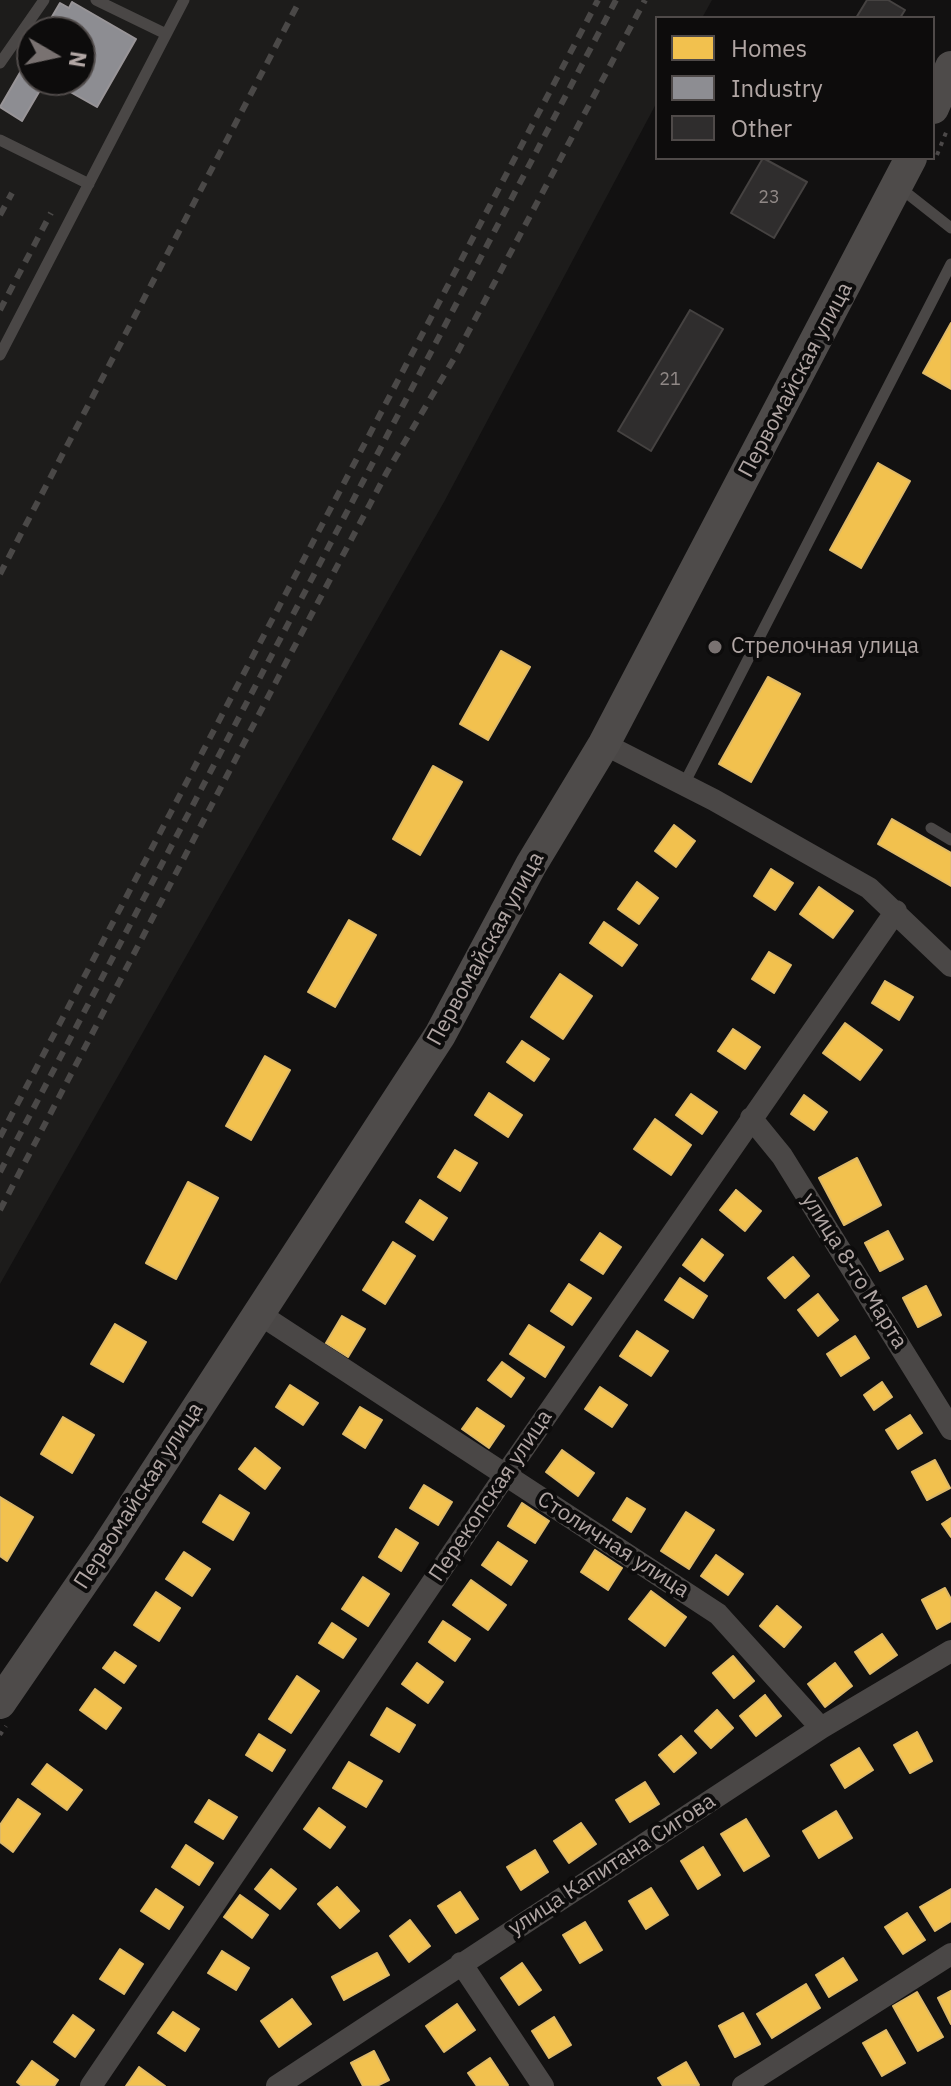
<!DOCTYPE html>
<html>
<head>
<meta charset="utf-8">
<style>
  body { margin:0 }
  #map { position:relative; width:951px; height:2086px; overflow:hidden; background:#121111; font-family:"IBM Plex Sans",sans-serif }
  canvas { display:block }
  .legend { position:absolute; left:655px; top:16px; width:280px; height:144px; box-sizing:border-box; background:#0d0c0c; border:2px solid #4f4a49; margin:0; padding:10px 14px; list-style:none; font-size:24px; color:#b1a6a4 }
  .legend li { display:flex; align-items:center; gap:16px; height:40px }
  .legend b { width:40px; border:2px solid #4f4a49 }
  .north { position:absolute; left:16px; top:16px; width:80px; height:80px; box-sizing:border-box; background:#0d0c0c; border:2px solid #4f4a49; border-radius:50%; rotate:99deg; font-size:22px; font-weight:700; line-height:32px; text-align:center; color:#b1a6a4 }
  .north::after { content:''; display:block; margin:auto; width:28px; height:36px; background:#797271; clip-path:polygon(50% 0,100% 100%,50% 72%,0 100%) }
</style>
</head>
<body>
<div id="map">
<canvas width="951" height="2086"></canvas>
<ul class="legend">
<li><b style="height:22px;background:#f2c14e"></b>Homes</li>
<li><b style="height:22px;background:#8d8d92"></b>Industry</li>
<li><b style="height:22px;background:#2f2d2d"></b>Other</li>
</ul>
<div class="north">N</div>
</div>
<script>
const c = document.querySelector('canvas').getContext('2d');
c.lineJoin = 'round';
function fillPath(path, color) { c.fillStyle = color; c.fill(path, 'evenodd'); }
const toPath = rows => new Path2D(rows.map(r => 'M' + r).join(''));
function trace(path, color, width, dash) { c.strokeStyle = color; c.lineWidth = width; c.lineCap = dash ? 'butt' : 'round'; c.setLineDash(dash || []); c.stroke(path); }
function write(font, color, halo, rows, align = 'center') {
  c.font = font + ' "IBM Plex Sans",sans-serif'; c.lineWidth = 8; c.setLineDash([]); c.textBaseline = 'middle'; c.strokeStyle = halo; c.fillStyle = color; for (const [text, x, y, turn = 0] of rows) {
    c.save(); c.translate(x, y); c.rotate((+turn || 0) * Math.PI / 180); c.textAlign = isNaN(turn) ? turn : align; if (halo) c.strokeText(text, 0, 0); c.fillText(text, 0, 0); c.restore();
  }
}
fillPath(toPath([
  [0,0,712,0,702,18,657,18,657,102,444,502,0,1284],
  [32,32,80,32,80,80,32,80]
]), '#1d1c1b');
const homes = toPath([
  [951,323,951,389,923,373,951,323],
  [878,463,910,481,861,568,830,550,878,463],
  [501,651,530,667,488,740,460,724,501,651],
  [768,677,800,694,751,782,719,764,768,677],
  [433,766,462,782,420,855,393,839,433,766],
  [892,819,951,853,951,886,878,844,892,819],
  [674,825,695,841,676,867,655,851,674,825],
  [771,869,793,883,775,910,754,896,771,869],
  [637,882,658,898,639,924,618,909,637,882],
  [819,887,853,911,833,938,800,914,819,887],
  [349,920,376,935,335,1007,308,992,349,920],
  [604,922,637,945,622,966,590,943,604,922],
  [769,952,791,965,774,993,752,979,769,952],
  [560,974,592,996,563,1039,531,1017,560,974],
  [885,981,913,997,899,1020,872,1003,885,981],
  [845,1023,882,1050,860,1080,823,1053,845,1023],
  [733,1029,760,1047,745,1069,718,1051,733,1029],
  [522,1041,549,1059,534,1081,507,1062,522,1041],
  [265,1056,290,1070,251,1140,226,1126,265,1056],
  [489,1093,522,1115,508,1137,475,1115,489,1093],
  [691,1094,717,1112,702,1134,676,1115,691,1094],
  [804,1095,827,1112,814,1130,791,1114,804,1095],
  [655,1119,691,1145,671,1175,634,1149,655,1119],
  [455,1150,477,1163,460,1191,438,1177,455,1150],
  [857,1158,881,1205,844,1225,819,1178,857,1158],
  [188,1182,218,1198,176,1279,146,1263,188,1182],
  [736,1190,761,1211,745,1231,720,1210,736,1190],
  [420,1200,447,1218,433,1240,406,1222,420,1200],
  [888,1231,903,1259,880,1271,865,1243,888,1231],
  [600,1233,621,1247,603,1274,581,1260,600,1233],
  [702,1239,723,1255,704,1281,683,1265,702,1239],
  [393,1242,415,1256,385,1304,363,1290,393,1242],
  [793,1257,809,1276,785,1298,768,1278,793,1257],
  [680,1278,707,1296,693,1318,665,1300,680,1278],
  [569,1284,591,1298,572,1325,551,1311,569,1284],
  [926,1286,941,1315,918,1327,903,1298,926,1286],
  [818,1294,838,1320,818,1336,798,1310,818,1294],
  [342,1316,365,1329,348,1357,326,1343,342,1316],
  [115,1324,146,1342,123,1382,91,1364,115,1324],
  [529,1325,564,1347,545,1377,510,1354,529,1325],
  [637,1331,668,1351,651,1376,620,1356,637,1331],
  [855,1336,869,1358,841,1376,827,1354,855,1336],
  [502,1362,524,1378,511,1397,488,1380,502,1362],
  [882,1382,892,1397,874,1410,864,1395,882,1382],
  [290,1385,318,1403,303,1425,276,1407,290,1385],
  [600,1387,627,1405,612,1427,585,1409,600,1387],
  [360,1407,382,1420,365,1448,343,1434,360,1407],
  [477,1408,504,1426,489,1448,462,1429,477,1408],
  [910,1415,922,1433,898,1449,886,1430,910,1415],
  [63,1417,94,1435,72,1473,41,1454,63,1417],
  [255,1448,280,1468,265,1489,239,1469,255,1448],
  [562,1450,594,1473,578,1496,546,1472,562,1450],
  [935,1460,950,1488,927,1500,912,1472,935,1460],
  [424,1485,452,1502,438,1525,410,1508,424,1485],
  [220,1495,249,1513,233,1540,203,1522,220,1495],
  [0,1497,33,1517,7,1561,0,1556,0,1497],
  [627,1498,645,1509,631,1532,613,1520,627,1498],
  [522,1503,549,1521,535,1543,508,1526,522,1503],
  [686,1512,714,1530,689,1569,661,1551,686,1512],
  [951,1518,951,1537,942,1524,951,1518],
  [396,1529,418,1543,401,1571,379,1557,396,1529],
  [498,1542,527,1561,511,1585,482,1565,498,1542],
  [595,1550,622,1568,608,1590,581,1572,595,1550],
  [184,1552,210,1569,192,1596,166,1579,184,1552],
  [716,1555,743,1574,728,1595,701,1576,716,1555],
  [363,1577,389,1594,368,1626,342,1609,363,1577],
  [471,1580,506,1605,488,1630,453,1605,471,1580],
  [945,1588,951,1599,951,1621,937,1629,922,1600,945,1588],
  [651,1591,686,1617,665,1646,629,1619,651,1591],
  [156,1592,180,1608,159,1641,134,1625,156,1592],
  [777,1606,801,1627,784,1647,760,1626,777,1606],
  [443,1621,470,1639,455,1661,429,1642,443,1621],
  [332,1623,356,1639,343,1658,319,1643,332,1623],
  [882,1634,897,1655,870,1674,855,1652,882,1634],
  [115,1652,136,1666,124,1683,103,1668,115,1652],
  [733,1656,754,1681,734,1698,713,1673,733,1656],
  [417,1663,443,1682,428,1703,402,1684,417,1663],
  [835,1663,852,1686,825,1707,808,1684,835,1663],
  [297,1676,319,1691,291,1733,269,1719,297,1676],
  [95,1689,121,1708,106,1729,80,1710,95,1689],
  [765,1695,781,1716,756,1736,740,1716,765,1695],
  [387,1708,415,1725,399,1752,371,1735,387,1708],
  [717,1710,733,1728,711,1748,695,1731,717,1710],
  [917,1732,932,1761,910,1773,894,1745,917,1732],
  [259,1734,285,1750,272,1771,246,1755,259,1734],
  [681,1736,696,1753,674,1772,659,1755,681,1736],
  [859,1748,873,1770,845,1788,831,1765,859,1748],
  [349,1762,382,1781,366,1807,333,1788,349,1762],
  [47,1764,82,1790,67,1810,32,1784,47,1764],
  [645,1782,659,1804,630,1822,616,1800,645,1782],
  [18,1799,40,1814,13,1852,0,1842,0,1825,18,1799],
  [209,1800,237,1817,223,1839,195,1822,209,1800],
  [319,1808,345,1827,330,1848,304,1829,319,1808],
  [836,1811,852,1838,819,1858,803,1831,836,1811],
  [746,1819,769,1856,744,1871,721,1834,746,1819],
  [581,1823,596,1844,569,1863,554,1841,581,1823],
  [186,1845,213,1863,199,1885,172,1867,186,1845],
  [703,1847,720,1875,698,1889,681,1861,703,1847],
  [535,1850,548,1872,521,1890,507,1867,535,1850],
  [271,1869,296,1889,280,1909,255,1889,271,1869],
  [337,1887,359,1911,340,1928,318,1904,337,1887],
  [651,1888,668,1915,646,1929,629,1901,651,1888],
  [156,1889,183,1907,169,1929,141,1911,156,1889],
  [951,1889,951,1921,935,1931,920,1907,951,1889],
  [460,1892,478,1919,456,1933,438,1906,460,1892],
  [240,1895,268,1915,252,1938,224,1917,240,1895],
  [907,1913,925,1940,903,1954,885,1927,907,1913],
  [410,1920,430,1946,409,1962,390,1936,410,1920],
  [585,1922,602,1950,580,1963,563,1935,585,1922],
  [120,1949,143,1964,124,1994,100,1979,120,1949],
  [222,1951,249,1968,236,1990,208,1973,222,1951],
  [377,1953,389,1975,344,2000,332,1977,377,1953],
  [843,1958,857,1980,829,1997,816,1975,843,1958],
  [522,1963,541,1990,519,2005,501,1978,522,1963],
  [806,1984,820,2008,772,2038,757,2014,806,1984],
  [951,1991,951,2024,938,1998,951,1991],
  [917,1992,943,2037,918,2051,893,2006,917,1992],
  [292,1999,311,2024,279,2047,261,2021,292,1999],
  [457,2004,475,2030,444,2052,426,2026,457,2004],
  [173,2012,199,2029,185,2051,158,2033,173,2012],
  [743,2013,760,2044,735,2057,719,2026,743,2013],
  [73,2015,94,2030,75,2057,54,2042,73,2015],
  [554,2017,571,2045,549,2058,532,2031,554,2017],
  [886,2030,905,2063,882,2076,863,2043,886,2030],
  [374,2051,389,2080,377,2086,363,2086,351,2063,374,2051],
  [490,2058,508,2085,507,2086,477,2086,468,2073,490,2058],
  [32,2061,58,2080,54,2086,22,2086,17,2082,32,2061],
  [686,2062,699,2085,663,2086,658,2078,686,2062],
  [139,2067,165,2086,126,2086,139,2067]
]);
fillPath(homes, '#f2c14e');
trace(homes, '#deb968', 2);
const industry = toPath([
  [72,2,136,39,97,107,49,80,80,80,80,32,43,32,60,3,69,8,72,2],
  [32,52,32,80,46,80,22,121,0,107,32,52]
]);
fillPath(industry, '#8d8d92');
trace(industry, '#989497', 2);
const building = toPath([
  [867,0,888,0,905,10,900,18,856,18,867,0],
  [763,158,807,182,774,238,731,213,763,158],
  [690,310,723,329,651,451,618,431,690,310]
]);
fillPath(building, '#2f2d2d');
trace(building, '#454241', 2);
trace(toPath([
  [937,155,947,130],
  [0,1735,6,1726]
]), '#4b4848', 4, [4, 6]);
trace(toPath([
  [96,0,166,34],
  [0,63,44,0],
  [0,140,89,184],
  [899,187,951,228],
  [0,355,184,0],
  [684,784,951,264],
  [931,828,951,840]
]), '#4a4746', 11);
trace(toPath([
  [604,744,714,800,869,888,951,966],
  [751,1118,782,1156,951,1429],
  [258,1313,718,1614,821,1728],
  [461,1963,543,2086],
  [91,2086,506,1474,896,911],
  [277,2086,821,1728,951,1651],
  [743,2086,951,1954]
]), '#4a4746', 22);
trace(toPath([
  [933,108,951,67],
  [0,1703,107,1547,440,1035,531,865,604,744,911,158]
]), '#4e4b4a', 32);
trace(toPath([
  [0,215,12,193],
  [0,310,51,213],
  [0,574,300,0],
  [0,1137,598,0],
  [0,1172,616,0],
  [0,1210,290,655,387,472,456,355,645,0]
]), '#4a4847', 6, [10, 8]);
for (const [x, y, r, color] of [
  [715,647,8,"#797271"]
]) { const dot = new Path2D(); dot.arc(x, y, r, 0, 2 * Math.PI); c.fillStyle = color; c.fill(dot); trace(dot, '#0d0c0c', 3); }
write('18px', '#908886', null, [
  ["23",769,198],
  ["21",670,380]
]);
write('22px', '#b1a6a4', '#0d0c0c', [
  ["Первомайская улица",796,380,-62],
  ["Первомайская улица",486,949,-61],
  ["улица 8-го Марта",854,1271,58],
  ["Первомайская улица",139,1496,-57],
  ["Перекопская улица",491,1496,-56],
  ["Столичная улица",613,1545,33],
  ["улица Капитана Сигова",612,1865,-33]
]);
write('22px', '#b1a6a4', '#0d0c0c', [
  ["Стрелочная улица",731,647]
], 'left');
</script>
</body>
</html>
